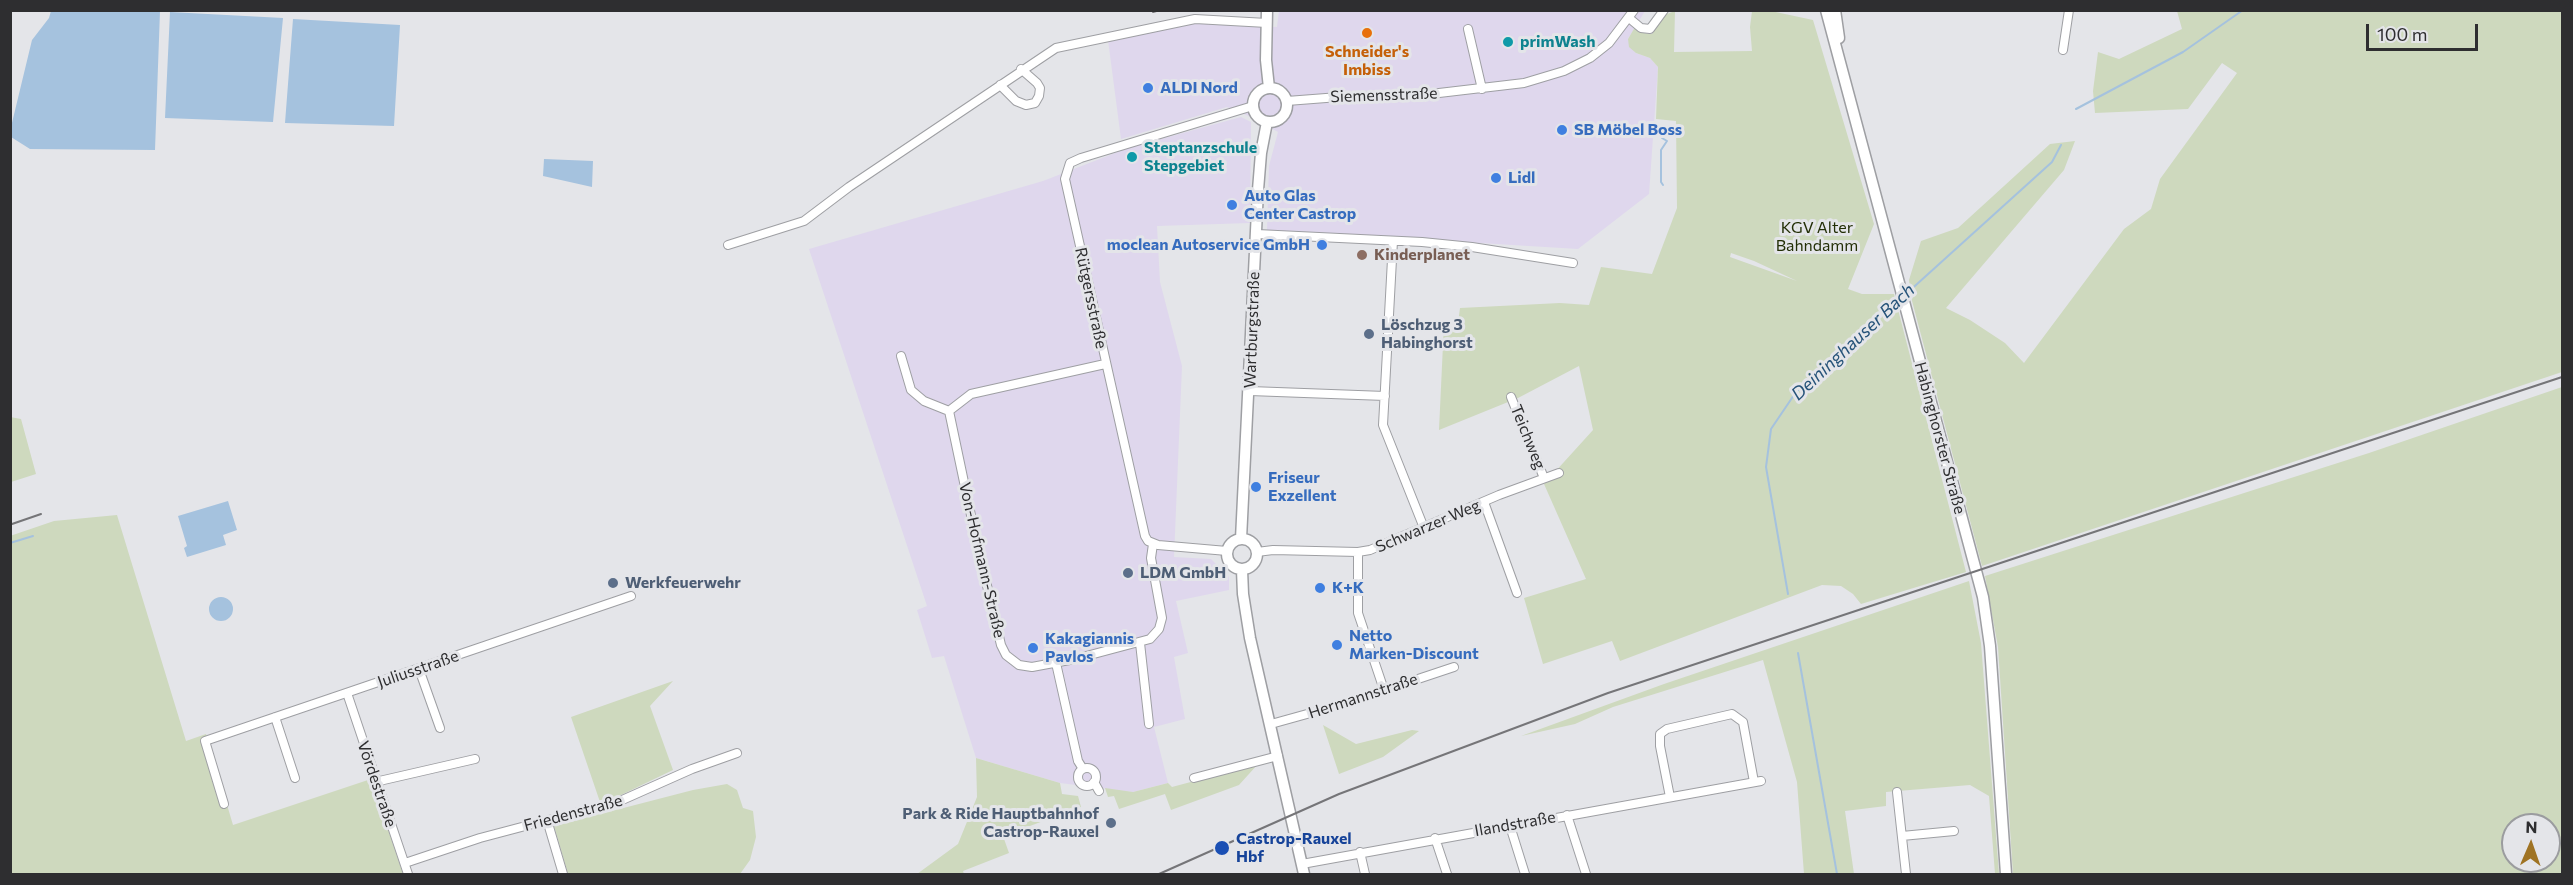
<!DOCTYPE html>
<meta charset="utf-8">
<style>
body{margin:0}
#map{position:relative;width:2573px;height:885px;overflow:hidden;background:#e4e5e9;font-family:Commissioner,sans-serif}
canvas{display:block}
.frame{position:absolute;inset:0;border:12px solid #2e2e30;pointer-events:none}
.north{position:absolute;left:2501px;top:813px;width:60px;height:60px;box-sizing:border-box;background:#e4e5e9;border:2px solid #9b9c9f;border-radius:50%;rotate:2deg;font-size:16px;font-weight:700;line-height:24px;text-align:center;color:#2e2e30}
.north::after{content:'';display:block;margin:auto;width:21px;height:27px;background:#9f7323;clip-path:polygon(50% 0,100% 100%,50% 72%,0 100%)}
.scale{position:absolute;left:2366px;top:24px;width:112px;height:27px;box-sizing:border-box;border:3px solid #2e2e30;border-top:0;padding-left:8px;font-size:18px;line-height:21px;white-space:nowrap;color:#2e2e30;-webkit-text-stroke:4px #e4e5e9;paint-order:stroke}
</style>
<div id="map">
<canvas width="2573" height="885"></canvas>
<div class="frame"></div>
<div class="north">N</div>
<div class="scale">100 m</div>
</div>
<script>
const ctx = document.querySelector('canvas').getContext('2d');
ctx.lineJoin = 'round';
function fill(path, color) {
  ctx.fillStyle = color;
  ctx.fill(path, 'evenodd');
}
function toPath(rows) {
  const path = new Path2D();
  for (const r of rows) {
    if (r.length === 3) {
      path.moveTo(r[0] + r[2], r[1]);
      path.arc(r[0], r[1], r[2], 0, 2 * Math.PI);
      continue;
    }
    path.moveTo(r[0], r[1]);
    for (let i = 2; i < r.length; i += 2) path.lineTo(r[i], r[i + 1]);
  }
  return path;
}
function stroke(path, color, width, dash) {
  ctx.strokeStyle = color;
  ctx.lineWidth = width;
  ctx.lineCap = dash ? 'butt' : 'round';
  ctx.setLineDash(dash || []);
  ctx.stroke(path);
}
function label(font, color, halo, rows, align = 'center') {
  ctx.font = font + ' Commissioner,sans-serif';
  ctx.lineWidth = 6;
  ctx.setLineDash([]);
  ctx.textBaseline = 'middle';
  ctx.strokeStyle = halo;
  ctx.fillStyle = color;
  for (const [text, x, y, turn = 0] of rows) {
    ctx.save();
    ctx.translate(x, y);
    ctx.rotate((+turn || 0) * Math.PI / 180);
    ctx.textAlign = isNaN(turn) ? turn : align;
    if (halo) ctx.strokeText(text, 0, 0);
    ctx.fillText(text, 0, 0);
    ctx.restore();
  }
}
fill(toPath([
 [1279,11,1645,11,1628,39,1636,53,1650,58,1658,67,1649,194,1578,249,1267,230,1269,166,1278,132,1251,117,1227,107,1121,139,1108,40,1192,23,1277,27],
 [1241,117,1251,122,1250,223,1157,226,1160,282,1182,366,1174,557,1211,559,1229,577,1229,590,1176,601,1188,653,1174,657,1185,719,1154,727,1168,783,1133,792,1060,783,976,758,944,656,932,658,917,610,927,606,809,249,1043,181,1128,148]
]), '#dfd7ed');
fill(toPath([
 [1675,11,1674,52,1752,51,1750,27,1752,11,1771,11,1813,20,1874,224,1848,289,1862,294,1894,294,1966,572,1861,604,1853,594,1841,586,1822,585,1620,661,1612,641,1543,664,1524,598,1586,579,1544,484,1593,430,1579,366,1518,398,1439,430,1444,323,1458,323,1460,308,1560,303,1589,305,1601,267,1652,274,1677,208,1676,121,1656,119,1658,67,1650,58,1636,53,1629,47,1628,39,1635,27,1644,33,1652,34,1664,15],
 [1731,253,1754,261,1797,281,1730,257],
 [2177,11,2562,11,2562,372,1982,566,1911,297,1909,280,1921,241,1958,228,2050,144,2075,141,2064,170,1946,308,1970,320,2005,343,2024,363,2124,229,2151,209,2160,179,2237,73,2222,63,2188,109,2095,113,2093,91,2098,52,2119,59,2182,29],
 [2562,387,2562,874,2013,874,1998,647,1985,576,2369,453],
 [2513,825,2549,825,2549,861,2513,861],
 [10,417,21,419,36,474,11,482],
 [117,515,186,741,206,734,233,825,371,779,403,874,11,874,10,536,54,521],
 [1969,581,1981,643,1999,874,1995,874,1989,796,1970,785,1886,792,1886,806,1845,811,1854,874,1804,874,1797,782,1763,660,1613,707,1575,724,1521,736,1664,684],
 [673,681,650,706,673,770,621,795,600,802,571,717],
 [1323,725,1356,744,1412,730,1419,731,1383,757,1339,774],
 [976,758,1060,783,1062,794,1078,796,1081,807,1003,836,1009,853,963,871,964,874,917,874,958,844,977,797],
 [1258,764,1239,785,1171,810,1165,794,1119,809,1114,796,1108,797,1105,788,1133,792,1168,783,1172,787],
 [727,784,737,790,743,808,753,811,756,837,750,860,740,874,568,874,554,826,693,790]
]), '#ced9be');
fill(toPath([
 [51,11,160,11,155,150,30,149,11,137,11,127,32,40,49,18],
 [170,12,283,18,273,122,165,118],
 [293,19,400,25,394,126,285,123],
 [544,159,593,161,592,187,543,176],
 [228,501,237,530,223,535,226,545,187,557,184,548,187,546,178,516],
 [221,609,12]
]), '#a5c2de');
stroke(toPath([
 [2076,109,2183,52,2243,10],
 [1662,138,1667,141,1661,150,1661,182,1663,185],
 [1906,294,2052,162,2061,145],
 [10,543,33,536],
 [1788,594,1766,467,1771,429,1796,392,1899,300],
 [1798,653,1837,874]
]), '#a5c2de', 2);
const minor = toPath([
 [1629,18,1641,28,1650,29,1664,10],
 [1468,29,1482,89],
 [2063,50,2069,10],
 [1000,85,1016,101,1026,105,1035,103,1039,96,1040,88,1037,83,1021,69],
 [1287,101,1339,97,1422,95,1524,83,1564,71,1590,58,1609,43,1634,10],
 [1257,234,1422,242,1472,247,1573,263],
 [1393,241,1383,425,1424,528],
 [728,245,804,221,849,187,1056,48,1195,19,1267,23],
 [901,356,911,390,924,401,949,411],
 [1105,364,971,394,949,411,976,539,1001,645,1006,655,1019,665,1032,667,1075,659,1150,639,1159,629,1162,618,1151,558,1153,544],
 [1250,391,1385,396],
 [1511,397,1544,478],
 [1484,502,1517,593],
 [1227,551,1158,545,1148,541,1145,536,1065,179,1070,163,1081,158,1253,106],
 [1257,552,1273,550,1358,552,1370,550,1499,495,1559,473],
 [1358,552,1358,613,1384,690],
 [1140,643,1149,724],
 [1056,663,1078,761,1083,769],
 [419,669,440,728],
 [347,693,408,874],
 [275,717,295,778],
 [1271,724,1343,704,1454,667],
 [1087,777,9],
 [1194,778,1278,756],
 [375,782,475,759],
 [1094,782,1099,791],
 [1897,792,1906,874],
 [1670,797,1660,746,1660,734,1667,729,1732,714,1743,722,1754,782],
 [224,804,205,741,631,596],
 [1567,815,1586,874],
 [547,820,563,874],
 [1510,826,1525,874],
 [1902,836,1954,831],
 [1435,838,1447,874],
 [1360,852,1365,874],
 [405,863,480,838,620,801,692,769,737,753],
 [1302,864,1761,781]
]);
const major = toPath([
 [1267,10,1266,60,1269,88],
 [1826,10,1983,597,1990,646,2006,874],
 [1835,10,1839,38],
 [1270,105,17],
 [1242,554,15],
 [1241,539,1258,190,1261,153,1267,122],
 [1242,570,1243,594,1250,638,1304,874]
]);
stroke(minor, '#9e9fa3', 10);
stroke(major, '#9e9fa3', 13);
stroke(minor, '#fff', 8);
stroke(major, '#fff', 10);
stroke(toPath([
 [1153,12,1160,10],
 [12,524,41,514],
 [1159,874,1339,794,1608,693,2562,377]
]), '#757578', 2);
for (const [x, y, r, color] of [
 [1367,33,6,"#e8710a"],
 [1508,42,6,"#0f9aa8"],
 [1148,88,6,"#3f7fe0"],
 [1562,130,6,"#3f7fe0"],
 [1132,157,6,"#0f9aa8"],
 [1496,178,6,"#3f7fe0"],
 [1232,205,6,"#3f7fe0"],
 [1322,245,6,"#3f7fe0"],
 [1362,255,6,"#8d6e63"],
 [1369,334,6,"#5c6f8a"],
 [1256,487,6,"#3f7fe0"],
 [1128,573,6,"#5c6f8a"],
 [613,583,6,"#5c6f8a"],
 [1320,588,6,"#3f7fe0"],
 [1337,645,6,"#3f7fe0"],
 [1033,648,6,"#3f7fe0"],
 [1111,823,6,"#5c6f8a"],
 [1222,848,8,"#1a4fb4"]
]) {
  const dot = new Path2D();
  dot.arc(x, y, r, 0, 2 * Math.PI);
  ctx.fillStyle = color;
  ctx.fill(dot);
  stroke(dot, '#e4e5e9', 2);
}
label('bold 16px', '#0d838f', '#e4e5e9', [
 ["primWash",1520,42],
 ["Steptanzschule",1144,148],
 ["Stepgebiet",1144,166]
], 'left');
label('bold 16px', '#c56008', '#e4e5e9', [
 ["Schneider's",1367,52],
 ["Imbiss",1367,70]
]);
label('bold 16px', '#366cbe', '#e4e5e9', [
 ["ALDI Nord",1160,88],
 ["SB Möbel Boss",1574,130],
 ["Lidl",1508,178],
 ["Auto Glas",1244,196],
 ["Center Castrop",1244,214],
 ["moclean Autoservice GmbH",1310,245,"right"],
 ["Friseur",1268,478],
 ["Exzellent",1268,496],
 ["K+K",1332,588],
 ["Netto",1349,636],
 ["Marken-Discount",1349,654],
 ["Kakagiannis",1045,639],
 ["Pavlos",1045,657]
], 'left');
label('16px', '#2e2e30', '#e4e5e9', [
 ["Siemensstraße",1384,95,-2],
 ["Rütgersstraße",1091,298,78],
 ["Wartburgstraße",1252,330,-88],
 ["Teichweg",1528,437,68],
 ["Habinghorster Straße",1940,438,75],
 ["Schwarzer Weg",1428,526,-23],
 ["Von-Hofmann-Straße",982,560,77],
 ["Juliusstraße",418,669,-19],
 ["Hermannstraße",1363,696,-18],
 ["Vördestraße",377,784,71],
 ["Friedenstraße",573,813,-15],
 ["Ilandstraße",1515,824,-10]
]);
label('16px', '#232f06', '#e4e5e9', [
 ["KGV Alter",1817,228],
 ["Bahndamm",1817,246]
]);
label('bold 16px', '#785e54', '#e4e5e9', [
 ["Kinderplanet",1374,255]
], 'left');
label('bold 16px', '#4e5e75', '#e4e5e9', [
 ["Löschzug 3",1381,325],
 ["Habinghorst",1381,343],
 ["LDM GmbH",1140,573],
 ["Werkfeuerwehr",625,583],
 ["Park & Ride Hauptbahnhof",1099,814,"right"],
 ["Castrop-Rauxel",1099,832,"right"]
], 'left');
label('bold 16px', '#164399', '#e4e5e9', [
 ["Castrop-Rauxel",1236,839],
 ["Hbf",1236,857]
], 'left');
label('italic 18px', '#265379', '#e4e5e9', [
 ["Deininghauser Bach",1853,342,-43]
]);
</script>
